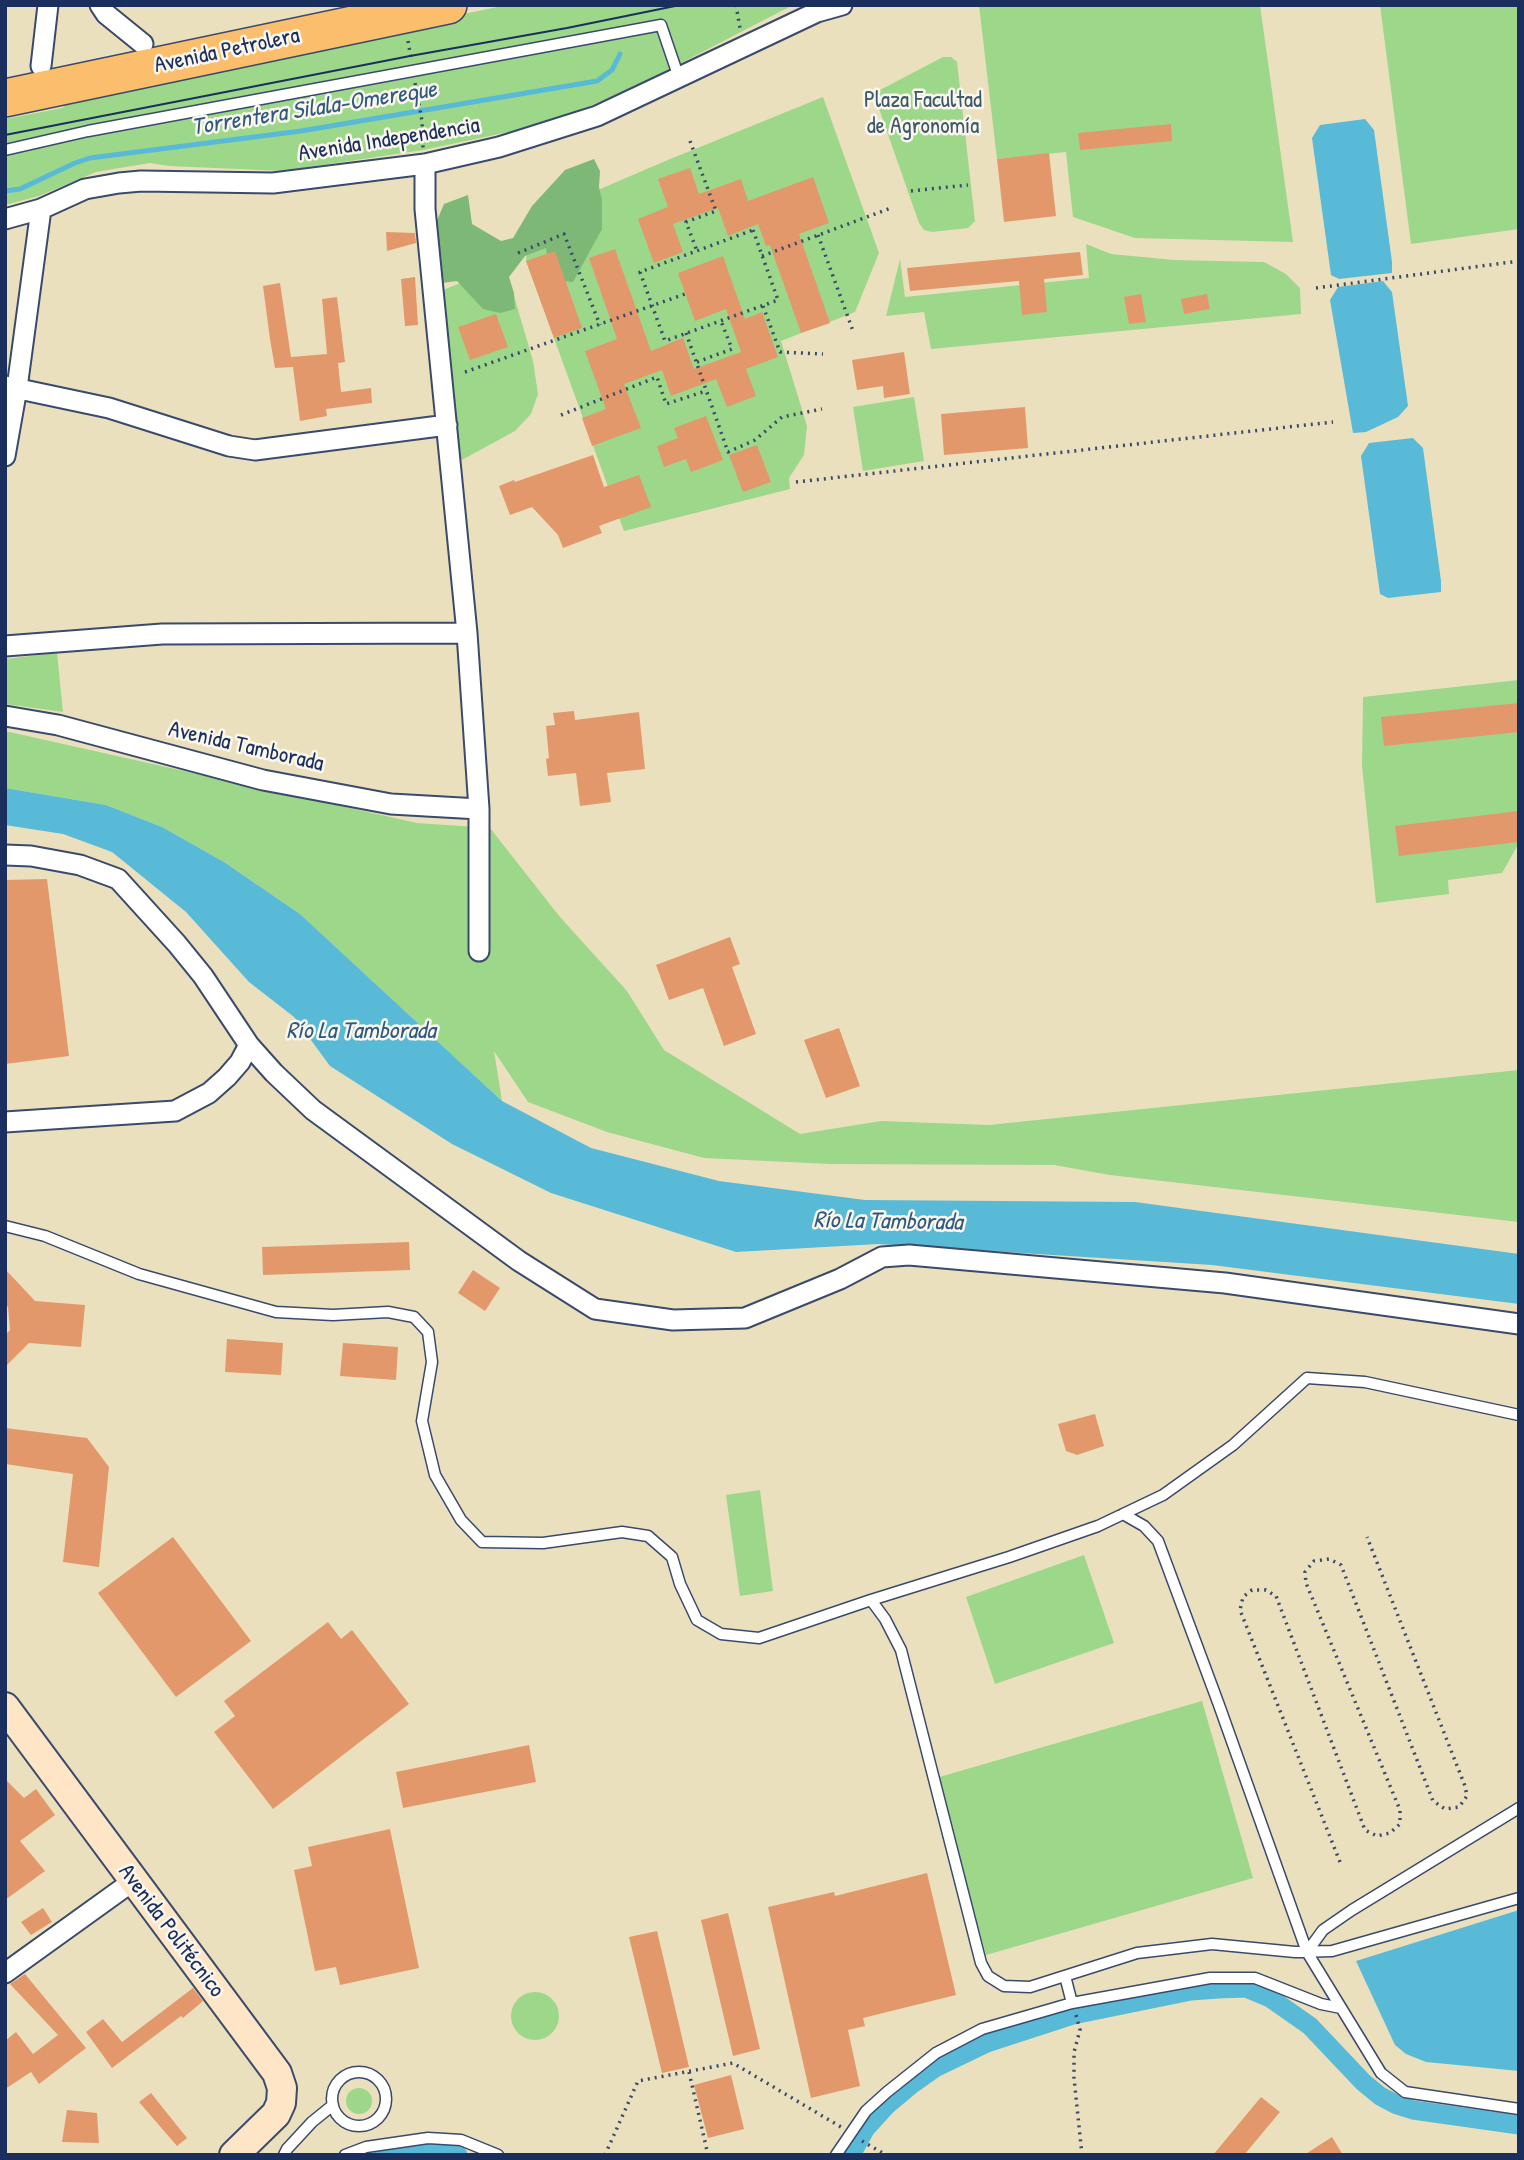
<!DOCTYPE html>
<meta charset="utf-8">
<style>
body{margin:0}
#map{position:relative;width:1524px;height:2160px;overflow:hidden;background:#ebe0bd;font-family:"Patrick Hand",sans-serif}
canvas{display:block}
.frame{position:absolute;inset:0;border:7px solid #1b2f5e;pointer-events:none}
</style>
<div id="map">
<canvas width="1524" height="2160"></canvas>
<div class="frame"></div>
</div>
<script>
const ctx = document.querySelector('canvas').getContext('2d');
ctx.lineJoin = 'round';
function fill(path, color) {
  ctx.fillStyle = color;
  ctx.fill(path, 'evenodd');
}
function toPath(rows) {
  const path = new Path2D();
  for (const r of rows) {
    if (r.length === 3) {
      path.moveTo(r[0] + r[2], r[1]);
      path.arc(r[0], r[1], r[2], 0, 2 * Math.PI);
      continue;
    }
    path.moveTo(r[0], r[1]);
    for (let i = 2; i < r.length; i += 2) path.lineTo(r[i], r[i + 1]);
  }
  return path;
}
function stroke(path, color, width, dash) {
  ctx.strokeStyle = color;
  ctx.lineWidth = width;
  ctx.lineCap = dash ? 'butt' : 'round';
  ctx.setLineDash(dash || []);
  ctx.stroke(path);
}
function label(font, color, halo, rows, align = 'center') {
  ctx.font = font + ' "Patrick Hand",sans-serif';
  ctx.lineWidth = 5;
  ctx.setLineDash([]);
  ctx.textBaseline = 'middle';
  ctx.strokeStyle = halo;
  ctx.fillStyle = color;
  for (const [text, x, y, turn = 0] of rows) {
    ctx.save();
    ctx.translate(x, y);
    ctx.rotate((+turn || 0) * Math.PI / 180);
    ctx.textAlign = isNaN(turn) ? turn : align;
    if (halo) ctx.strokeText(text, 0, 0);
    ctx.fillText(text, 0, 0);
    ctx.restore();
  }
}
fill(toPath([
 [507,5,793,5,629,90,542,125,423,150,283,171,169,166,150,163,96,172,39,196,5,205,5,119,62,108,78,94],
 [979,5,1260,5,1293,242,1135,238,1073,217,1066,152,997,159],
 [1380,5,1519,5,1519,229,1411,244],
 [943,57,951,57,957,62,975,221,968,228,932,232,924,230,919,223,877,103,876,95,880,90],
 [823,97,879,253,855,312,781,341,807,426,804,455,789,478,790,489,624,531,526,261,527,241,570,202,663,162],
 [1086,244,1111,254,1174,260,1264,262,1286,274,1300,288,1301,314,931,349,924,312,886,316,900,259,905,297,1089,278],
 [505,265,533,361,538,394,531,414,515,431,458,462,443,290],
 [914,397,924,461,863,471,853,407],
 [57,653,63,712,5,704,5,659],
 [1519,680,1519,843,1502,873,1448,880,1449,894,1376,903,1362,766,1363,697],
 [5,731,417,823,490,828,560,917,627,991,664,1050,800,1134,881,1121,989,1125,1519,1070,1519,1222,1110,1175,1054,1165,830,1164,704,1158,607,1132,528,1102,494,1051,502,1101,300,914,224,862,162,827,106,805,5,788],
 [760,1490,773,1591,740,1596,726,1495],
 [1084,1555,1114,1643,995,1684,966,1597],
 [1202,1701,1253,1878,986,1955,936,1778],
 [535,2016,24],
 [359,2101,13]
]), '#9dd78a');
fill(toPath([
 [594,159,600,171,599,187,602,200,602,229,573,282,555,280,549,267,546,248,525,256,509,277,514,293,515,309,500,313,483,309,457,281,427,285,422,256,444,204,468,195,472,224,501,241,513,238,532,206,565,170]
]), '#7eb876');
fill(toPath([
 [1365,119,1374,130,1392,262,1392,273,1339,279,1331,275,1312,138,1320,125],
 [1383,281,1392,292,1408,406,1398,417,1366,432,1353,433,1330,300,1338,287],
 [1413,438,1423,448,1441,581,1441,592,1388,598,1380,594,1361,456,1369,443],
 [5,788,106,805,162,827,224,862,300,914,502,1101,591,1148,719,1181,865,1200,1135,1202,1519,1254,1519,1304,1212,1265,878,1244,736,1252,551,1193,452,1144,330,1066,294,1017,249,982,186,912,112,852,63,834,5,825],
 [1519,1910,1519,2071,1426,2062,1406,2054,1395,2045,1356,1961]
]), '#59bad7');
stroke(toPath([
 [5,191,20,189,75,163,90,158,301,131,597,81,612,70,620,54]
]), '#59bad7', 5);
stroke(toPath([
 [383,2155,400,2151,432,2150,458,2155],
 [851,2155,866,2128,886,2106,911,2085,935,2068,987,2043,1073,2015,1191,1991,1218,1989,1246,1988,1270,1998,1310,2026,1363,2082,1380,2096,1397,2105,1413,2110,1519,2125]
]), '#59bad7', 19);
fill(toPath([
 [1171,124,1172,141,1080,150,1078,133],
 [1049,153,1056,216,1004,222,997,159],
 [690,168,699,194,741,179,748,201,813,177,829,223,799,234,830,323,801,333,770,245,766,246,758,224,728,236,718,208,673,224,683,252,654,263,638,219,668,207,658,179],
 [386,232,415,233,416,243,387,251],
 [615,249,651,351,683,338,694,369,741,352,726,309,695,321,678,273,723,256,745,319,762,312,778,357,746,369,756,396,727,407,716,379,671,396,662,370,624,384,641,428,592,446,582,418,606,409,585,351,617,339,589,258],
 [555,251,582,328,554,338,526,261],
 [1080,252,1083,275,1044,279,1047,312,1022,315,1019,281,910,291,907,268],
 [415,277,418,325,405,326,401,279],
 [280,283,292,364,291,357,327,354,322,299,337,297,345,362,338,363,341,392,371,388,372,403,326,409,327,416,300,421,293,367,275,368,270,339,263,286],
 [1141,294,1146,322,1129,324,1124,297],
 [1207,294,1210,309,1184,314,1181,299],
 [496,314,508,347,470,360,458,327],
 [904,352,910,394,884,398,883,386,857,390,852,360],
 [1025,407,1028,448,944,455,941,414],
 [706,416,723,460,691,472,686,459,664,467,657,446,678,438,674,428],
 [757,445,771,482,743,492,729,455],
 [593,455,604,487,639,475,651,507,599,526,602,533,563,548,558,535,532,507,510,515,499,486,514,480,515,482],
 [1519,703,1519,732,1384,746,1381,717],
 [574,711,575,720,639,712,645,769,607,773,611,802,580,806,576,773,548,776,546,759,549,758,546,726,555,725,553,713],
 [1519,811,1519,842,1399,856,1395,826],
 [47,879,69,1056,5,1064,5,880],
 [730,937,740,964,732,967,756,1034,724,1046,703,988,669,1000,656,965],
 [839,1028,860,1086,826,1098,804,1040],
 [409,1242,410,1270,263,1275,262,1247],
 [5,1269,35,1301,85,1305,81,1347,29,1343,5,1367,5,1335,10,1330,8,1307,5,1303],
 [473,1270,500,1288,485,1311,458,1293],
 [227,1339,283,1343,281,1375,225,1372],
 [343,1343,398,1347,396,1380,340,1376],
 [1095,1414,1104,1446,1077,1455,1066,1451,1058,1424],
 [5,1428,87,1438,109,1467,99,1567,63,1562,73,1474,5,1464],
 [173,1537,251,1641,176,1697,98,1593],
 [328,1622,341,1639,352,1630,409,1704,273,1809,214,1732,235,1716,224,1701],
 [529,1745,536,1782,403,1808,396,1772],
 [5,1779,24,1798,36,1789,55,1815,20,1841,45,1871,5,1900],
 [390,1829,419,1968,340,1985,336,1967,315,1971,294,1870,312,1866,308,1847],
 [927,1873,956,1995,863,2018,865,2026,848,2030,860,2086,811,2098,768,1907,834,1892,835,1896],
 [43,1908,52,1922,31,1935,21,1922],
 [728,1913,760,2049,733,2056,701,1920],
 [657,1931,689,2067,662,2073,629,1937],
 [25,1974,86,2048,39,2084,31,2072,5,2089,5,2041,16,2032,33,2054,58,2035,10,1984],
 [193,1988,203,2001,183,2018,181,2016,112,2068,86,2032,103,2019,122,2042],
 [731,2075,744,2129,708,2138,694,2085],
 [151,2093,187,2138,177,2146,139,2102],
 [1261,2097,1280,2112,1244,2155,1213,2155],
 [67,2110,97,2113,99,2143,62,2142],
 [1332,2137,1343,2155,1304,2155]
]), '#e3986c');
const lane = toPath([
 [5,150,88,131,661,25,679,78],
 [5,1226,45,1236,139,1274,276,1312,333,1315,388,1312,414,1317,428,1332,432,1362,422,1421,435,1475,461,1520,482,1542,543,1543,622,1532,648,1536,672,1557,680,1584,697,1620,721,1634,759,1638,871,1600,1009,1557,1098,1526,1163,1495,1233,1445,1307,1378,1365,1382,1519,1415],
 [1123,1514,1144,1526,1158,1541,1219,1705,1307,1952,1381,2073,1405,2092,1519,2109],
 [871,1600,885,1619,901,1650,981,1963,988,1976,1004,1986,1030,1987,1137,1953,1212,1944,1295,1952,1332,1951,1519,1898],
 [1307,1952,1323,1930,1352,1910,1519,1808],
 [1065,1976,1072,2003],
 [359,2099,27],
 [284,2155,287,2149,312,2122,333,2105],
 [345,2155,366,2147,428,2138,461,2140,498,2155],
 [836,2155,866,2111,887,2092,936,2053,982,2029,1072,2003,1210,1978,1255,1978,1321,2004,1341,2008]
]);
const street = toPath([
 [100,5,106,14,143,44],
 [41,66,48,5],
 [425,164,425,209,467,633,479,809,479,951],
 [5,219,41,209,85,189,119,183,141,181,273,183,425,164,499,147,597,116,817,12,842,5],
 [5,386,109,408,229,446,255,450,447,425],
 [5,456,17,388,41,209],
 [5,646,162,634,467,633],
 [5,716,58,725,263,780,391,804,479,809],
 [5,855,31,856,80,865,118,879,177,944,203,976,249,1045,274,1073,313,1110,519,1261,595,1309,673,1320,745,1318,840,1279,882,1257,909,1255,1225,1283,1519,1324],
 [5,1122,175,1111,209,1093,227,1077,240,1062,249,1045],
 [5,1973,133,1881]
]);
const secondary = toPath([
 [5,1707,277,2073,282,2088,281,2103,276,2114,234,2155]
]);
const highway = toPath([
 [5,98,448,5]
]);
stroke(lane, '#3a4a6c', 13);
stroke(street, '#3a4a6c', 23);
stroke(secondary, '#3a4a6c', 32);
stroke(highway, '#3a4a6c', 40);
stroke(toPath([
 [736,5,740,28],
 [408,41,411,58],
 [415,83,422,121,423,148],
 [690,141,716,211,686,222,697,251],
 [911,191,968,185],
 [753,230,778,300,665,341,640,272,753,230],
 [818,235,853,331],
 [518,253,564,234,600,325],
 [762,256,891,208],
 [1316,288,1519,261],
 [763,306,780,352,823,354],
 [686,333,728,452,755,440,782,417,822,409],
 [697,362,732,349,721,321],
 [465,372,685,294],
 [561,415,657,377,666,404,706,391],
 [796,482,1333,422],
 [1340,1862,1240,1610,1243,1597,1252,1590,1266,1590,1276,1596,1365,1830,1377,1836,1390,1833,1400,1824,1400,1810,1306,1583,1305,1572,1314,1561,1329,1559,1341,1565,1433,1801,1445,1809,1459,1807,1467,1796,1465,1786,1367,1537],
 [1076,2015,1080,2030,1074,2052,1074,2078,1082,2155],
 [689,2072,708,2155],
 [862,2141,886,2155],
 [605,2155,638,2081,733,2063,841,2127]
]), '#3a4a6c', 3.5, [2, 5]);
stroke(lane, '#fff', 10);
stroke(street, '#fff', 19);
stroke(secondary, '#fde5c5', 28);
stroke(highway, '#fabe6d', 37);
stroke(toPath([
 [5,135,410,56,567,28,680,5]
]), '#1b2f5e', 2);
label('23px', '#1b2f5e', '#fbf7ec', [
 ["Avenida Petrolera",227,51,-12],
 ["Avenida Independencia",389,140,-9],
 ["Avenida Tamborada",246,747,13],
 ["Avenida Politécnico",171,1931,53]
]);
label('23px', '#3c5969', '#fbf7ec', [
 ["Plaza Facultad",923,101],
 ["de Agronomía",923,127]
]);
label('italic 24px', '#2e5982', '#fbf7ec', [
 ["Torrentera Silala-Omereque",314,109,-9],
 ["Río La Tamborada",361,1032],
 ["Río La Tamborada",888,1222,1]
]);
</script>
